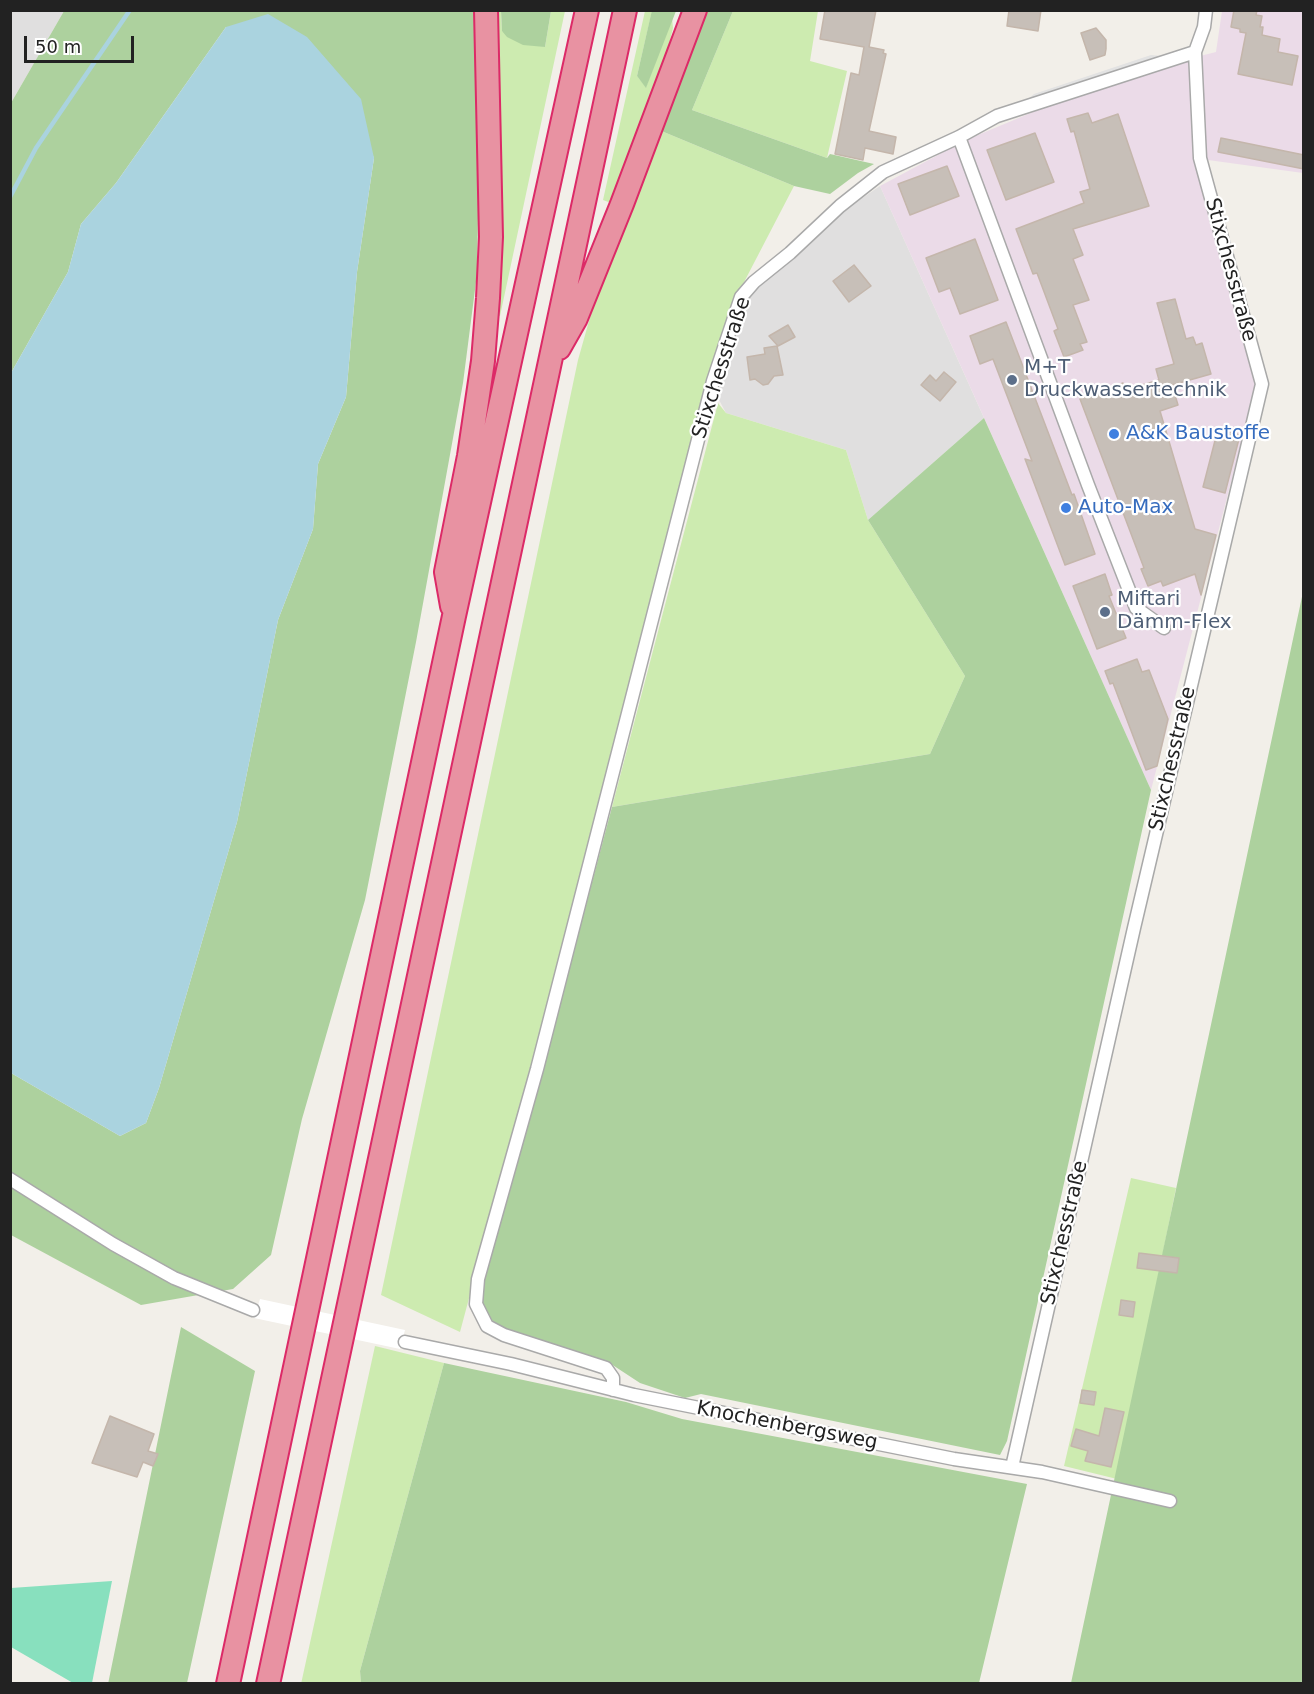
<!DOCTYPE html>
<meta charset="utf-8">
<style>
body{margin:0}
#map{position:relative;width:1314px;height:1694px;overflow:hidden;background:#f2efe9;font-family:"DejaVu Sans",sans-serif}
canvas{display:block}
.frame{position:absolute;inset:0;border:12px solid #222;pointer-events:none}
.scale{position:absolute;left:24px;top:36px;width:110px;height:27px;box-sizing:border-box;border:3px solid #222;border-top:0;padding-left:8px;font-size:18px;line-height:21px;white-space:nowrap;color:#222;-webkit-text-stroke:4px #fff;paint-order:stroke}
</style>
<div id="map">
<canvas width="1314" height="1694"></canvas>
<div class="frame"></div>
<div class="scale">50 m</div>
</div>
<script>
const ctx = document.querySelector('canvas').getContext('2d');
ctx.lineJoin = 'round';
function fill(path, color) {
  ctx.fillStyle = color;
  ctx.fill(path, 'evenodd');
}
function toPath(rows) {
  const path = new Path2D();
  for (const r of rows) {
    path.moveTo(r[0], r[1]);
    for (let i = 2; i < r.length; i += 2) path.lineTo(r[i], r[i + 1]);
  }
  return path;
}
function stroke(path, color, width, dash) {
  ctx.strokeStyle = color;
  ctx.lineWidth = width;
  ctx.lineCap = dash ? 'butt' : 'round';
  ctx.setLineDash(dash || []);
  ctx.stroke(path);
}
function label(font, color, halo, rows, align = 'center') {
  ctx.font = font + ' "DejaVu Sans",sans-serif';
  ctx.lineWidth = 4.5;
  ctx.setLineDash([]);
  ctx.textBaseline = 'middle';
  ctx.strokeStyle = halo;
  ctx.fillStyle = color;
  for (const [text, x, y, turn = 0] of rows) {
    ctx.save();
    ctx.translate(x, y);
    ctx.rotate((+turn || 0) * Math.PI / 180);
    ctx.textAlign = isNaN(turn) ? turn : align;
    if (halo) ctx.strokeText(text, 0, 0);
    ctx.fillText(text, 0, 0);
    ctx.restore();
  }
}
fill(toPath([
 [11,11,64,11,11,103],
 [880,186,984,418,868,520,846,450,726,413,709,381,742,286,837,215]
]), '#e0dfdf');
fill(toPath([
 [1222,11,1303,11,1303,173,1208,160,1256,386,1151,790,880,186,966,140,1117,77,1216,52]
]), '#ebdbe8');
fill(toPath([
 [495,11,501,11,502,31,545,47,551,11,565,11,500,316,497,315],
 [645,11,652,11,637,76,646,87,672,18,673,28,666,56,611,203,603,200],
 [733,11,818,11,810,61,847,71,827,158,692,110],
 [659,130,794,186,742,286,709,381,601,804,460,1332,381,1295,578,360,598,289],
 [718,403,726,413,846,450,868,520,965,676,930,754,612,807],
 [1131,1178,1176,1188,1117,1479,1064,1466],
 [375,1346,444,1363,360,1671,361,1683,301,1684]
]), '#cdebb0');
fill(toPath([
 [652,10,676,11,646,88,637,76],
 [64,11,476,11,479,161,477,274,463,383,416,642,365,900,302,1119,271,1255,233,1289,141,1305,11,1235,11,1073,120,1136,146,1123,159,1088,237,822,278,620,313,529,318,464,346,397,357,272,374,158,331,66,307,38,226,27,116,183,81,224,68,272,11,373,11,103],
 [501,11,551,11,545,47,523,45,507,37,502,31],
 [707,11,733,11,692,110,827,158,830,154,874,164,858,173,830,194,794,186,659,130],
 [984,418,1151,790,1007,1441,1000,1455,701,1394,685,1398,640,1383,608,1362,506,1329,488,1318,482,1304,483,1279,542,1071,612,807,930,754,965,676,868,520],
 [1303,592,1303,1683,1071,1683],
 [181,1327,255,1371,187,1683,108,1684],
 [444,1363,626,1402,682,1419,1027,1484,979,1683,361,1683,360,1671]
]), '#add19e');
fill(toPath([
 [112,1581,92,1683,73,1683,11,1647,11,1588]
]), '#88e0be');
fill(toPath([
 [1151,55,1162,56,1027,100,1034,94]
]), '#e2e2e2');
fill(toPath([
 [268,14,307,37,361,99,374,158,357,272,346,397,318,464,313,529,278,620,237,822,159,1088,146,1123,120,1136,11,1073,11,373,68,272,81,224,116,183,226,27]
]), '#aad3df');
fill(toPath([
 [260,1299,405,1330,400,1349,254,1318]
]), '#fff');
stroke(toPath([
 [10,197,36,148,130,10]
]), '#aad3df', 4.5);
const building = toPath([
 [825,10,876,10,869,47,884,50,883,53,886,54,869,131,896,137,893,154,865,148,863,160,835,154,851,73,859,75,864,47,820,39,825,10],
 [1009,10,1041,10,1038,31,1007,26,1009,10],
 [1234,10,1257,10,1256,15,1262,16,1260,27,1263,27,1262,35,1280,39,1278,52,1298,56,1292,85,1238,74,1246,33,1240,32,1240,29,1231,27,1234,10],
 [1096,28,1106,40,1106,49,1105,55,1090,60,1081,33,1096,28],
 [1088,113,1092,123,1118,114,1149,206,1073,229,1083,255,1073,259,1089,300,1073,305,1087,342,1080,344,1083,350,1064,357,1054,331,1058,329,1037,273,1033,274,1016,229,1084,203,1080,192,1090,189,1074,131,1071,132,1067,119,1088,113],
 [1035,133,1054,182,1006,200,987,150,1035,133],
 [1221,138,1304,155,1304,169,1218,152,1221,138],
 [947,166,959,196,910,215,898,184,947,166],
 [975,239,998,300,960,314,950,288,939,292,926,258,975,239],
 [854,265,871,286,849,302,833,281,854,265],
 [1175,299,1186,339,1193,337,1196,345,1202,343,1211,374,1172,385,1178,405,1160,411,1195,529,1216,535,1201,595,1195,574,1163,586,1161,581,1148,586,1141,569,1144,568,1080,399,1123,383,1125,390,1159,380,1156,369,1174,364,1157,303,1175,299],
 [1006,322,1072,495,1074,494,1095,554,1065,565,1025,459,1032,461,993,359,980,364,970,336,1006,322],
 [788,325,795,337,778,346,769,336,788,325],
 [777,346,783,375,774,376,768,384,763,385,755,379,750,380,747,357,765,354,764,348,777,346],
 [944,372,956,382,940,401,921,385,930,375,936,381,944,372],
 [1218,429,1240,435,1225,493,1203,487,1218,429],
 [1105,574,1112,595,1109,596,1126,638,1097,649,1073,586,1105,574],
 [1137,659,1142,672,1149,670,1168,719,1157,766,1146,770,1113,683,1110,684,1105,671,1137,659],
 [1139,1253,1179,1258,1177,1273,1137,1268,1139,1253],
 [1121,1300,1135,1302,1133,1317,1119,1315,1121,1300],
 [1082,1390,1096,1392,1094,1405,1080,1403,1082,1390],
 [1105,1408,1124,1412,1111,1467,1085,1461,1088,1451,1071,1446,1076,1429,1099,1436,1105,1408],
 [110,1416,154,1434,148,1451,158,1454,153,1466,143,1462,137,1477,92,1463,110,1416]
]);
fill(building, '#c7bfb8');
stroke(building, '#c4b6ab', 1.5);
const minor = toPath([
 [959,137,1088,485,1136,608,1164,628],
 [10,1179,113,1244,174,1278,253,1310],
 [405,1342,511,1364,634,1395,954,1459,1042,1472,1170,1501],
 [613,1390,613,1378,606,1368,504,1335,487,1326,476,1304,478,1279,537,1069,713,381,741,297,754,282,790,253,840,206,883,172,959,137,997,116,1195,52],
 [1012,1467,1134,928,1262,384,1200,158,1195,52,1204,27,1206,10]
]);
const motorway = toPath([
 [559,348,576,318,622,204,695,10],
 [452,606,446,572,469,456,483,361,488,298,491,237,486,10],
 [228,1684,454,616,587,10],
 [268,1684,625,10]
]);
stroke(minor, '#a9a9a9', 15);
stroke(motorway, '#dc2a67', 26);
stroke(minor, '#fff', 12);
stroke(motorway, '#e892a2', 22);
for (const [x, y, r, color] of [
 [1012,380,6,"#5c6f8a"],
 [1114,434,6,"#3f7fe0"],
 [1066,508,6,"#3f7fe0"],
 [1105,612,6,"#5c6f8a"]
]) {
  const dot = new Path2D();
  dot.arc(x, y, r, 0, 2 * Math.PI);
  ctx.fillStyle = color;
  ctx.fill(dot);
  stroke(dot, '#fff', 2);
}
label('20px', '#222', '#fff', [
 ["Stixchesstraße",1230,270,75],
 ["Stixchesstraße",722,368,-72],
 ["Stixchesstraße",1173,759,-77],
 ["Stixchesstraße",1065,1233,-77],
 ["Knochenbergsweg",787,1426,11]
]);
label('20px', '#4e5e75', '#fff', [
 ["M+T",1024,368],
 ["Druckwassertechnik",1024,391],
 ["Miftari",1117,600],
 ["Dämm-Flex",1117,623]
], 'left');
label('20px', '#366cbe', '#fff', [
 ["A&K Baustoffe",1126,434],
 ["Auto-Max",1078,508]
], 'left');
</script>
